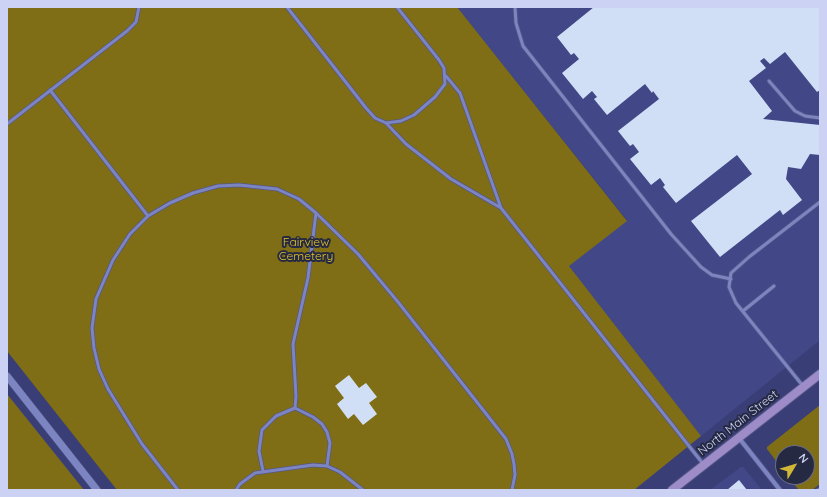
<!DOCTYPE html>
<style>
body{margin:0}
#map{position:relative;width:827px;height:497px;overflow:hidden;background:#393f76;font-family:Quicksand,sans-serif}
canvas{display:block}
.frame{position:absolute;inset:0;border:8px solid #cbd2f3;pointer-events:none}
.north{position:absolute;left:775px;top:445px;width:40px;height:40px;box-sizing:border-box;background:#262942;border:1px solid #686d89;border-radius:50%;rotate:52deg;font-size:11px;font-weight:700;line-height:16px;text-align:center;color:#cbd2f3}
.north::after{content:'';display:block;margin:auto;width:14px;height:18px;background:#d1b736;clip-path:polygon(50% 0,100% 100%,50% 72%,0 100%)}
</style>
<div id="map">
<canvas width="827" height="497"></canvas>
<div class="frame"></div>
<div class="north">N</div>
</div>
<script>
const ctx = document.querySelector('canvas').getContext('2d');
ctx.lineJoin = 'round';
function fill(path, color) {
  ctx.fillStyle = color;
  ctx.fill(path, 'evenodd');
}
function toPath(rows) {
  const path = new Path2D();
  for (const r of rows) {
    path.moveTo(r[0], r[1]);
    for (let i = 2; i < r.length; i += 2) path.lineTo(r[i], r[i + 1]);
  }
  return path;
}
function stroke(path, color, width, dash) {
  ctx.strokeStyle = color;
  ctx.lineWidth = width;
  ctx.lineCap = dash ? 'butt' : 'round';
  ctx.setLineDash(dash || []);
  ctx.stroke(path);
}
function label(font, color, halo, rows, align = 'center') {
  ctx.font = font + ' Quicksand,sans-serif';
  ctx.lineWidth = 4;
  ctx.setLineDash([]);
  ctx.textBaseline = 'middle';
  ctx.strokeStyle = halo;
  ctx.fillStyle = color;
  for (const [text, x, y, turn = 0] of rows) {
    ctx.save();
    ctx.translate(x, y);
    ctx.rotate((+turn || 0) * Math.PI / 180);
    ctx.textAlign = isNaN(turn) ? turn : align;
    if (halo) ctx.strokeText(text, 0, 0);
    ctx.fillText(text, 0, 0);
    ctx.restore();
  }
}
fill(toPath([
 [457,7,820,7,820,340,701,436,569,266,627,220],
 [741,467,743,467,762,490,710,490]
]), '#424887');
fill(toPath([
 [7,7,457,7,627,221,569,266,701,436,634,490,117,490,7,351],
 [7,394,84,490,7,490],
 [820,405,820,484,812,490,799,490,788,477,807,477,807,453,783,453,783,470,767,449,767,447]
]), '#806e16');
fill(toPath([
 [594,7,820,7,820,90,817,92,785,52,770,64,764,58,760,61,766,68,749,81,772,111,763,119,820,125,820,155,810,154,801,169,788,167,786,179,802,200,783,215,780,210,720,257,691,221,752,174,737,155,676,203,663,187,665,185,660,178,651,185,630,159,639,152,633,144,630,146,618,131,659,99,653,91,652,93,645,84,607,115,594,99,597,97,592,91,583,99,562,73,579,59,574,53,571,55,557,37],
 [349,375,359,388,366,383,377,397,369,403,377,414,363,425,354,414,348,419,337,404,344,398,335,386],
 [739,480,747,490,727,490]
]), '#d0dff5');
const service = toPath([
 [287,7,366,108,375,118,386,123,401,121,414,115,435,97,445,84,444,68,439,60,397,7],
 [515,7,516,23,523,46,671,234,701,267,712,275,731,279],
 [446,76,460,93,501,208,704,465],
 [769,81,795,111,805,116,820,118],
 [50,90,148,216],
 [386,123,406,144,451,179,501,208],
 [7,124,127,31,136,22,139,7],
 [743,311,774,286],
 [803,386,736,303,729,287,731,273,749,257,820,202],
 [295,408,296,396,293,344,308,278,316,213],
 [263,471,259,451,262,430,276,416,295,408,313,417,322,424,327,432,330,443,327,466],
 [178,490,142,444,108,389,99,369,94,348,92,328,96,299,113,260,130,234,148,216,170,203,193,193,218,186,239,185,277,189,299,199,316,213,358,254,398,302,506,439,512,454,514,464,515,475,512,490],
 [236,490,240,484,255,473,313,465,327,466,340,472,363,490],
 [818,490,820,489]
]);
const minor = toPath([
 [739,438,780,490]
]);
const tertiary = toPath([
 [7,376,97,490]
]);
const secondary = toPath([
 [672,490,820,374]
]);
stroke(service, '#555886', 4.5);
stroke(minor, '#555886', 5.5);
stroke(tertiary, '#555886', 8);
stroke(secondary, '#555886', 10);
stroke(service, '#7c85c2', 3);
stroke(minor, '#7c85c2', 4);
stroke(tertiary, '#7c85c2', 7);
stroke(secondary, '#9e8cc9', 8);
label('12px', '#e3c52b', '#262942', [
 ["Fairview",306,242],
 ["Cemetery",306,256]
]);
label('12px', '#cbd2f3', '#262942', [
 ["North Main Street",738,423,-38]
]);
</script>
